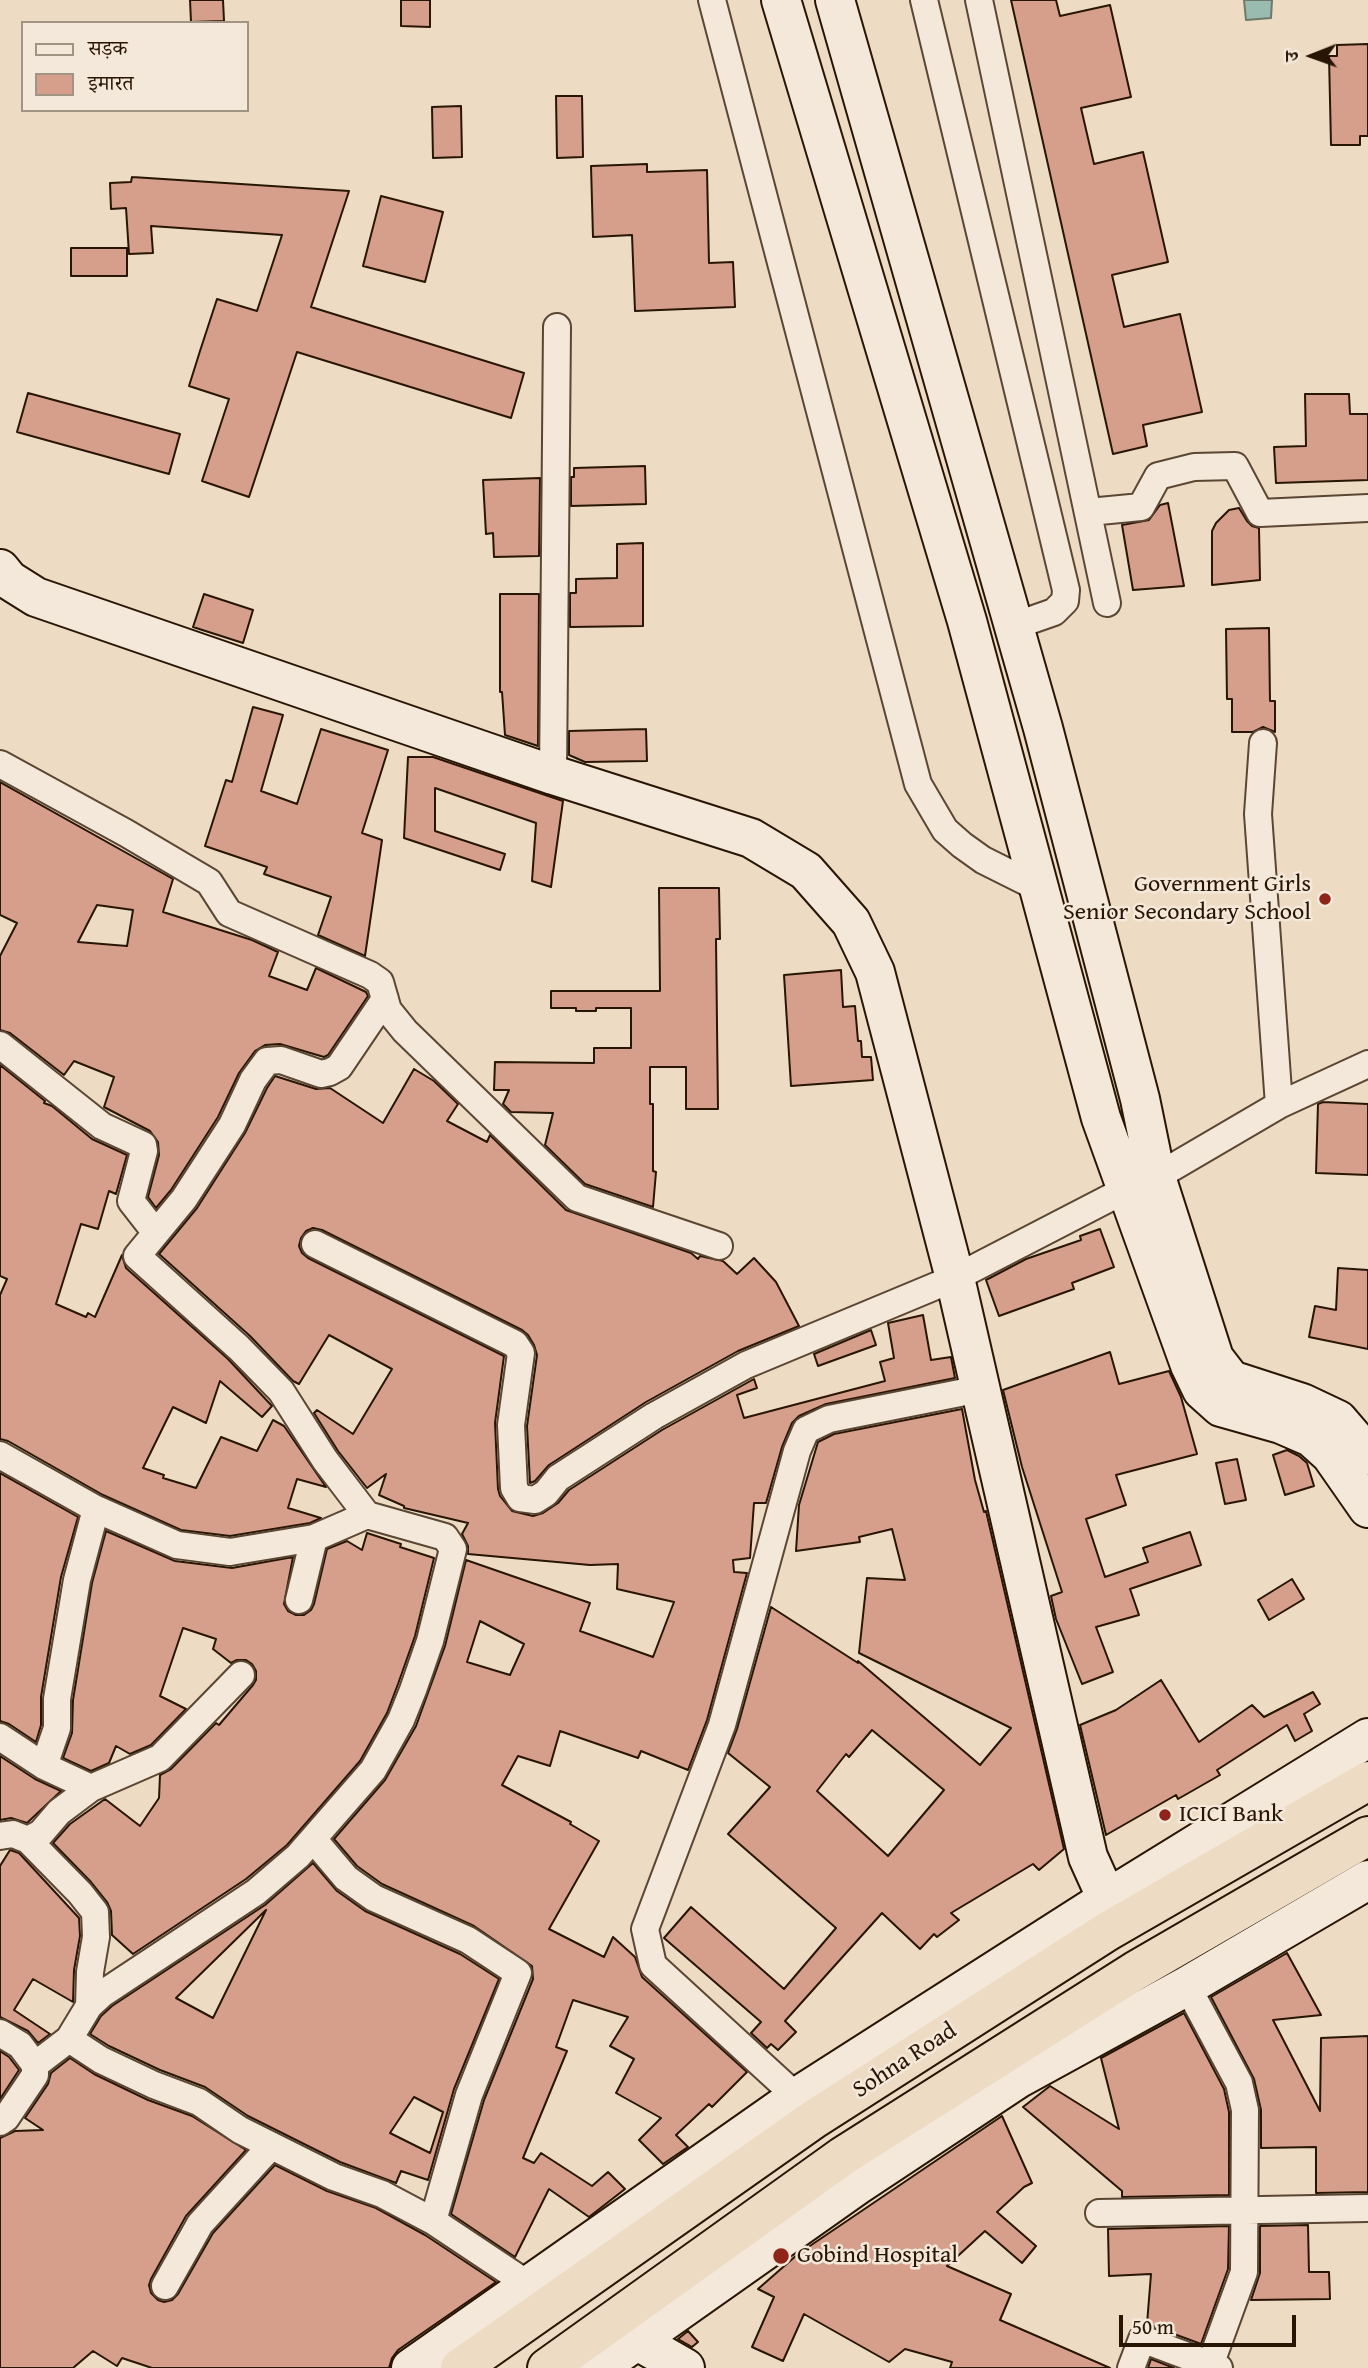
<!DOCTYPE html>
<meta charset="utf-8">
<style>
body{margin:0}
#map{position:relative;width:1368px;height:2368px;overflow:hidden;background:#eddbc4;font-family:"Gentium Book Plus","Noto Serif Devanagari",serif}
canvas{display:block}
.legend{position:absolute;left:21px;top:21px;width:228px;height:91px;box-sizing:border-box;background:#f3e8d9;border:2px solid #a29483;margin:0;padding:9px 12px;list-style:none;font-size:21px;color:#291503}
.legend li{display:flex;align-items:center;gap:14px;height:35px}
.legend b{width:35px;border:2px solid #a29483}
.north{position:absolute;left:1277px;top:21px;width:70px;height:70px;-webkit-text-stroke:5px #f3e8d9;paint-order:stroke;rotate:269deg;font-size:19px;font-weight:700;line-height:28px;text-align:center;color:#291503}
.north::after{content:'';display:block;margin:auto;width:24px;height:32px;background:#291503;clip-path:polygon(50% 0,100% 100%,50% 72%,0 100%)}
.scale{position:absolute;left:1119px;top:2315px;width:177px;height:32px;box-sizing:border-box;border:4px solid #291503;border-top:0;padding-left:9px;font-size:21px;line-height:24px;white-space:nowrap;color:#291503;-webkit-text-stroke:5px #f3e8d9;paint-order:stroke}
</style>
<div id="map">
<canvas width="1368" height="2368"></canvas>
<ul class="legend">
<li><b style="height:9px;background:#f3e8d9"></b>सड़क</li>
<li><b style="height:19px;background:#d59f8b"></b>इमारत</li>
</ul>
<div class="north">उ</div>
<div class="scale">50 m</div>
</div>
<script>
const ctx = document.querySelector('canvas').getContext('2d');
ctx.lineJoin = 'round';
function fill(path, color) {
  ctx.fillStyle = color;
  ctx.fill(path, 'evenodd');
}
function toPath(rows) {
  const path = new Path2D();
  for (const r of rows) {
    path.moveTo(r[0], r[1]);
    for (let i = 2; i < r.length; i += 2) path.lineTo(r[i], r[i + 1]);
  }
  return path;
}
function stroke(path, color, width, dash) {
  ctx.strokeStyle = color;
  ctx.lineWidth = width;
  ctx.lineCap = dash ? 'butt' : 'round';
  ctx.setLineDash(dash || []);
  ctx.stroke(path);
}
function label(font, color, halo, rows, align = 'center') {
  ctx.font = font + ' "Gentium Book Plus",serif';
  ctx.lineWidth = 5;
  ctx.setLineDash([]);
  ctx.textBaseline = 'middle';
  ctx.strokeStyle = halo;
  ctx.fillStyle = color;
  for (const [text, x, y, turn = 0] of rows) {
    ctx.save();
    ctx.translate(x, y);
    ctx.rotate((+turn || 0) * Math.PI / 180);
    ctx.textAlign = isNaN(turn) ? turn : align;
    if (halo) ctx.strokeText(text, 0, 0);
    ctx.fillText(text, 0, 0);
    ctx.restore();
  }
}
const water = toPath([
 [1244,0,1272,0,1271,18,1246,20,1244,0]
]);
fill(water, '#9abbb0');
stroke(water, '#6d796b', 2);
const building = toPath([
 [190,0,223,0,224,21,191,22,190,0],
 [401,0,430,0,430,27,401,26,401,0],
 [1011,0,1056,0,1060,16,1110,5,1131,97,1081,108,1094,164,1143,152,1168,262,1112,275,1124,327,1180,314,1202,412,1143,425,1147,446,1113,454,1011,0],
 [1368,44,1368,136,1360,136,1360,145,1331,145,1329,56,1337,56,1337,45,1368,44],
 [556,96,582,96,583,157,557,158,556,96],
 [461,106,462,157,433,158,432,107,461,106],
 [647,164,647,172,707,170,709,263,733,262,735,307,635,311,632,235,593,237,591,166,647,164],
 [132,177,349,191,311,307,524,373,511,418,297,352,249,497,202,481,229,399,189,386,200,351,217,299,257,311,282,235,151,226,153,253,129,254,126,208,111,209,110,183,131,182,132,177],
 [381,196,443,212,425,282,363,266,381,196],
 [71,248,127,248,127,276,71,276,71,248],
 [28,393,180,434,169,474,17,432,28,393],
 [1305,394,1349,394,1350,414,1368,414,1368,480,1276,483,1274,447,1306,446,1305,394],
 [645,466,646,504,571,506,571,477,574,477,574,468,645,466],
 [540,478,539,556,494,557,493,533,486,534,483,480,540,478],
 [1168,503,1184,586,1133,590,1122,525,1149,520,1160,505,1168,503],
 [1239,508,1247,521,1252,526,1259,528,1260,580,1212,585,1212,531,1216,523,1229,510,1239,508],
 [643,543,643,626,570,627,570,593,576,593,576,579,617,578,617,544,643,543],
 [204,594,253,610,243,643,193,627,204,594],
 [500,594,539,594,538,746,505,735,502,692,500,692,500,594],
 [1269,628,1270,701,1275,701,1275,732,1263,727,1253,732,1232,732,1232,699,1227,699,1226,629,1269,628],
 [253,707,283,715,261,791,297,804,321,729,388,750,362,833,382,840,365,956,318,935,331,897,264,874,267,867,205,846,226,780,232,782,253,707],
 [646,729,647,761,585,762,569,755,569,731,646,729],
 [408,757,433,757,563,801,551,887,532,881,536,823,435,788,435,831,505,854,500,870,404,838,408,757],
 [0,782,173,879,163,912,252,940,278,952,269,976,307,990,316,968,366,992,368,996,328,1055,324,1057,280,1044,265,1045,255,1051,239,1073,218,1117,171,1190,156,1208,148,1197,159,1155,158,1142,150,1131,104,1107,114,1077,74,1061,64,1075,10,1033,0,1030,0,956,17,923,0,915,0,782],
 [97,905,133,910,127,946,78,942,97,905],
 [659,888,719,888,720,939,716,939,718,1109,686,1109,686,1067,650,1067,650,1104,653,1104,653,1171,656,1172,653,1207,585,1184,545,1145,553,1113,511,1112,503,1104,509,1090,494,1090,495,1062,594,1063,594,1048,631,1048,631,1008,596,1008,596,1011,576,1011,576,1008,551,1008,551,991,660,991,659,888],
 [841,970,843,1007,855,1006,858,1041,861,1041,862,1057,871,1057,873,1080,791,1086,784,975,841,970],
 [0,1065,45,1101,44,1103,52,1106,92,1139,127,1155,116,1194,109,1191,98,1229,81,1224,56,1304,86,1317,88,1313,95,1317,122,1255,126,1268,228,1359,272,1406,262,1417,220,1381,206,1423,173,1407,143,1468,164,1475,163,1478,196,1488,221,1437,257,1451,273,1420,284,1426,326,1487,297,1479,288,1508,321,1518,310,1523,230,1536,181,1530,103,1495,8,1441,0,1439,0,1295,7,1279,0,1276,0,1065],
 [414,1069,434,1081,458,1104,447,1121,487,1142,490,1135,566,1210,691,1253,698,1259,700,1256,723,1261,737,1274,754,1258,776,1282,799,1326,738,1351,646,1402,549,1465,535,1481,530,1483,527,1426,537,1355,534,1345,528,1335,522,1330,322,1230,313,1228,306,1231,301,1238,299,1246,302,1253,308,1258,504,1356,495,1423,498,1489,500,1496,512,1511,533,1516,543,1513,558,1503,569,1490,662,1430,754,1379,757,1388,737,1395,744,1418,885,1381,880,1362,894,1358,888,1323,923,1315,931,1360,951,1357,955,1378,826,1404,799,1416,792,1423,782,1447,766,1503,754,1503,750,1558,733,1560,734,1572,747,1573,707,1720,688,1770,641,1751,638,1758,560,1731,550,1766,518,1756,502,1785,571,1822,570,1824,599,1841,549,1929,604,1957,613,1937,635,1957,642,1977,747,2072,712,2107,709,2104,676,2135,688,2147,663,2164,639,2140,661,2118,616,2093,634,2059,610,2046,628,2017,573,2000,556,2047,567,2051,523,2158,534,2163,541,2153,592,2186,608,2172,625,2189,589,2217,549,2189,515,2257,451,2214,484,2100,533,1979,532,1966,474,1926,382,1884,357,1866,334,1839,385,1780,416,1726,445,1646,466,1560,590,1603,580,1631,653,1657,674,1602,617,1589,618,1564,590,1565,468,1554,468,1546,462,1534,468,1523,404,1508,404,1506,379,1495,386,1474,367,1488,338,1451,314,1413,317,1410,353,1434,392,1369,329,1335,299,1384,293,1381,250,1336,159,1254,197,1208,245,1133,267,1088,275,1076,316,1089,330,1088,383,1123,414,1069],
 [480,1621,524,1644,510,1675,467,1662,480,1621],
 [1323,1102,1368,1104,1368,1175,1316,1173,1318,1104,1323,1102],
 [1100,1229,1114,1267,1072,1283,1074,1289,999,1316,986,1280,1026,1259,1081,1240,1080,1236,1100,1229],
 [1338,1268,1368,1270,1368,1349,1309,1337,1315,1306,1336,1310,1338,1268],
 [871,1330,876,1345,818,1366,814,1354,871,1330],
 [1110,1352,1119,1384,1169,1371,1181,1397,1197,1454,1116,1475,1126,1505,1086,1519,1105,1577,1148,1562,1143,1548,1190,1532,1201,1565,1130,1589,1139,1615,1096,1627,1113,1672,1082,1684,1056,1619,1051,1596,1062,1592,1022,1467,1003,1390,1110,1352],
 [962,1409,975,1480,984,1512,986,1511,1064,1849,1039,1870,1033,1864,951,1913,959,1920,937,1937,934,1934,920,1949,882,1913,785,2021,796,2032,778,2050,771,2044,767,2048,751,2033,761,2022,664,1938,691,1907,784,1989,836,1928,728,1834,770,1787,728,1753,737,1729,771,1607,858,1663,858,1661,980,1765,1011,1728,859,1653,867,1578,905,1580,892,1529,859,1537,860,1542,796,1551,799,1505,818,1442,834,1434,962,1409],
 [872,1730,944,1790,888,1856,817,1791,846,1754,849,1757,872,1730],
 [1287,1450,1299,1456,1307,1463,1314,1486,1285,1495,1273,1455,1287,1450],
 [1237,1459,1246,1500,1225,1504,1216,1463,1237,1459],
 [0,1473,78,1517,61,1577,41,1697,41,1725,36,1742,9,1724,0,1721,0,1473],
 [106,1531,175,1561,232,1568,293,1557,284,1604,288,1611,296,1615,304,1615,311,1610,314,1604,327,1549,347,1541,362,1550,367,1533,401,1544,400,1547,434,1558,415,1636,398,1684,387,1713,360,1761,287,1845,246,1879,133,1954,112,1935,111,1911,107,1902,91,1882,53,1843,70,1824,105,1799,140,1826,159,1798,160,1775,171,1769,216,1723,219,1725,253,1685,256,1680,256,1671,252,1664,246,1660,237,1660,231,1663,213,1649,216,1639,183,1628,160,1696,186,1709,151,1745,130,1754,116,1746,109,1763,91,1771,63,1758,72,1733,73,1700,92,1583,106,1531],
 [1292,1579,1304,1599,1269,1620,1258,1600,1292,1579],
 [1161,1680,1199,1742,1252,1705,1264,1717,1313,1692,1320,1704,1304,1714,1312,1731,1295,1741,1287,1725,1217,1770,1220,1775,1178,1799,1176,1795,1106,1835,1080,1725,1116,1710,1161,1680],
 [0,1756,35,1779,61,1791,27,1823,11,1818,0,1820,0,1756],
 [10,1850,19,1853,79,1918,80,1936,74,1970,73,2002,33,1979,14,2010,50,2034,38,2043,28,2031,0,2017,0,1866,10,1850],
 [313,1863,337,1891,365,1911,460,1954,499,1979,454,2089,428,2180,401,2171,396,2183,340,2162,248,2116,205,2087,160,2070,109,2046,90,2034,101,2016,112,2006,265,1905,313,1863],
 [266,1910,213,2018,176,1998,266,1910],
 [414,2097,443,2112,430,2153,390,2133,414,2097],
 [1287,1953,1321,2015,1273,2020,1320,2111,1321,2038,1368,2036,1368,2192,1316,2193,1316,2147,1261,2148,1261,2110,1254,2079,1211,1997,1287,1953],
 [1184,2013,1224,2089,1229,2112,1229,2195,1122,2197,1122,2191,1023,2107,1050,2086,1119,2129,1101,2058,1184,2013],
 [0,2051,9,2057,19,2070,0,2099,0,2051],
 [70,2058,94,2074,148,2100,192,2116,246,2150,186,2216,151,2279,149,2285,151,2293,158,2300,164,2302,172,2300,178,2294,213,2233,275,2165,327,2191,376,2208,425,2235,496,2282,398,2350,392,2358,389,2368,152,2368,122,2358,117,2366,93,2351,73,2368,0,2368,0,2138,15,2131,43,2130,25,2118,48,2084,51,2073,70,2058],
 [1002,2116,1032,2183,1024,2187,997,2212,1036,2246,1022,2263,985,2231,947,2266,1011,2294,1000,2320,1110,2368,950,2368,952,2362,905,2349,889,2362,804,2314,783,2361,752,2347,774,2297,758,2289,798,2254,1002,2116],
 [1308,2225,1309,2272,1329,2272,1330,2299,1251,2300,1260,2273,1260,2226,1308,2225],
 [1229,2226,1228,2269,1201,2344,1147,2324,1151,2274,1109,2276,1108,2229,1229,2226],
 [688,2331,698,2342,692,2347,678,2339,688,2331],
 [1151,2359,1174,2368,1148,2368,1151,2359]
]);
fill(building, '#d59f8b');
stroke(building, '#291503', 2);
const street = toPath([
 [712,0,918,784,945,830,962,845,983,860,1039,888],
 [924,0,1066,590,1065,601,1054,612,1014,626],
 [979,0,1107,603],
 [1089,512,1141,507,1158,476,1194,467,1235,466,1260,513,1368,508],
 [1263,743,1258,814,1279,1105],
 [0,764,126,833,209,882,229,913,370,975,380,982,388,1010,405,1031,577,1198,719,1246],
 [553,775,557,327],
 [0,1045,102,1126,143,1145,144,1151,131,1201,156,1233],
 [315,1244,515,1344,521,1353,511,1425,514,1488,520,1498,535,1500,546,1493,558,1478,654,1416,746,1365,955,1278,1127,1189,1156,1177,1279,1105,1368,1064],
 [0,1455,96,1509,177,1545,230,1552,314,1538,367,1515,445,1537,453,1549,430,1641,413,1690,401,1720,373,1770,298,1856,256,1892,102,1994,89,2006,69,2039,35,2065],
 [367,1515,325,1460,281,1391,239,1348,137,1256,184,1199,232,1125,253,1080,267,1061,281,1060,321,1074,330,1072,339,1067,385,999],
 [299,1600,314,1538],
 [0,1737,44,1766,91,1788],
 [44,1766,57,1728,57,1699,77,1580,96,1509],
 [0,1836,13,1834,28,1840,80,1893,95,1912,96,1937,90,1972,89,2006],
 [313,1839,346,1878,374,1898,468,1940,518,1973,469,2095,433,2221],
 [28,1840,41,1833,59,1812,91,1788,160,1758,241,1675],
 [1187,1986,1239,2083,1245,2110,1244,2272,1209,2368],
 [0,2033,20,2045,35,2065,35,2075,6,2118,0,2122],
 [69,2039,101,2060,154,2085,199,2102,240,2130,334,2177,382,2194,433,2221,529,2285],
 [797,2097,653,1965,645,1929,722,1725,797,1451,806,1430,829,1419,980,1389],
 [1099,2213,1368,2208],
 [165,2286,200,2224,271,2146],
 [1131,2368,1142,2339,1219,2368]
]);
const secondary = toPath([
 [781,0,967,621,1101,1118,1190,1365,1202,1390,1221,1407,1281,1424,1311,1437,1331,1455,1368,1508],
 [835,0,1043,728,1140,1099,1156,1177,1214,1358,1231,1380,1302,1403,1338,1420,1368,1455],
 [0,569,9,580,36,597,553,775,751,838,806,871,851,922,875,972,955,1278,1088,1857,1107,1899],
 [636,2340,685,2368],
 [411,2368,797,2097,1107,1899,1368,1738],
 [598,2368,856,2186,1019,2078,1187,1986,1368,1880]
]);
const highway = toPath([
 [460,2368,814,2119,1108,1931,1368,1781],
 [547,2368,843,2156,1135,1971,1368,1836]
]);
stroke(street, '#5a4633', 30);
stroke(secondary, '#291503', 42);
stroke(highway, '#291503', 42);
stroke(street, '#f3e8d9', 26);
stroke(secondary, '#f3e8d9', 38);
stroke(highway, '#eddbc4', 38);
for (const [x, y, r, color] of [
 [1325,899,7,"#8f2418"],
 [1165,1815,7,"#8f2418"],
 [781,2256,9,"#8f2418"]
]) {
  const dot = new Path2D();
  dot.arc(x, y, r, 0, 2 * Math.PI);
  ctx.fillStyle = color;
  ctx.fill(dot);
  stroke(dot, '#f3e8d9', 2.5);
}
label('24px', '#291503', '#f3e8d9', [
 ["Government Girls",1311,885,"right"],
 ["Senior Secondary School",1311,913,"right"],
 ["ICICI Bank",1179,1815],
 ["Gobind Hospital",797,2256]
], 'left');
label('24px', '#291503', '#f3e8d9', [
 ["Sohna Road",905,2061,-33]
]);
</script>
